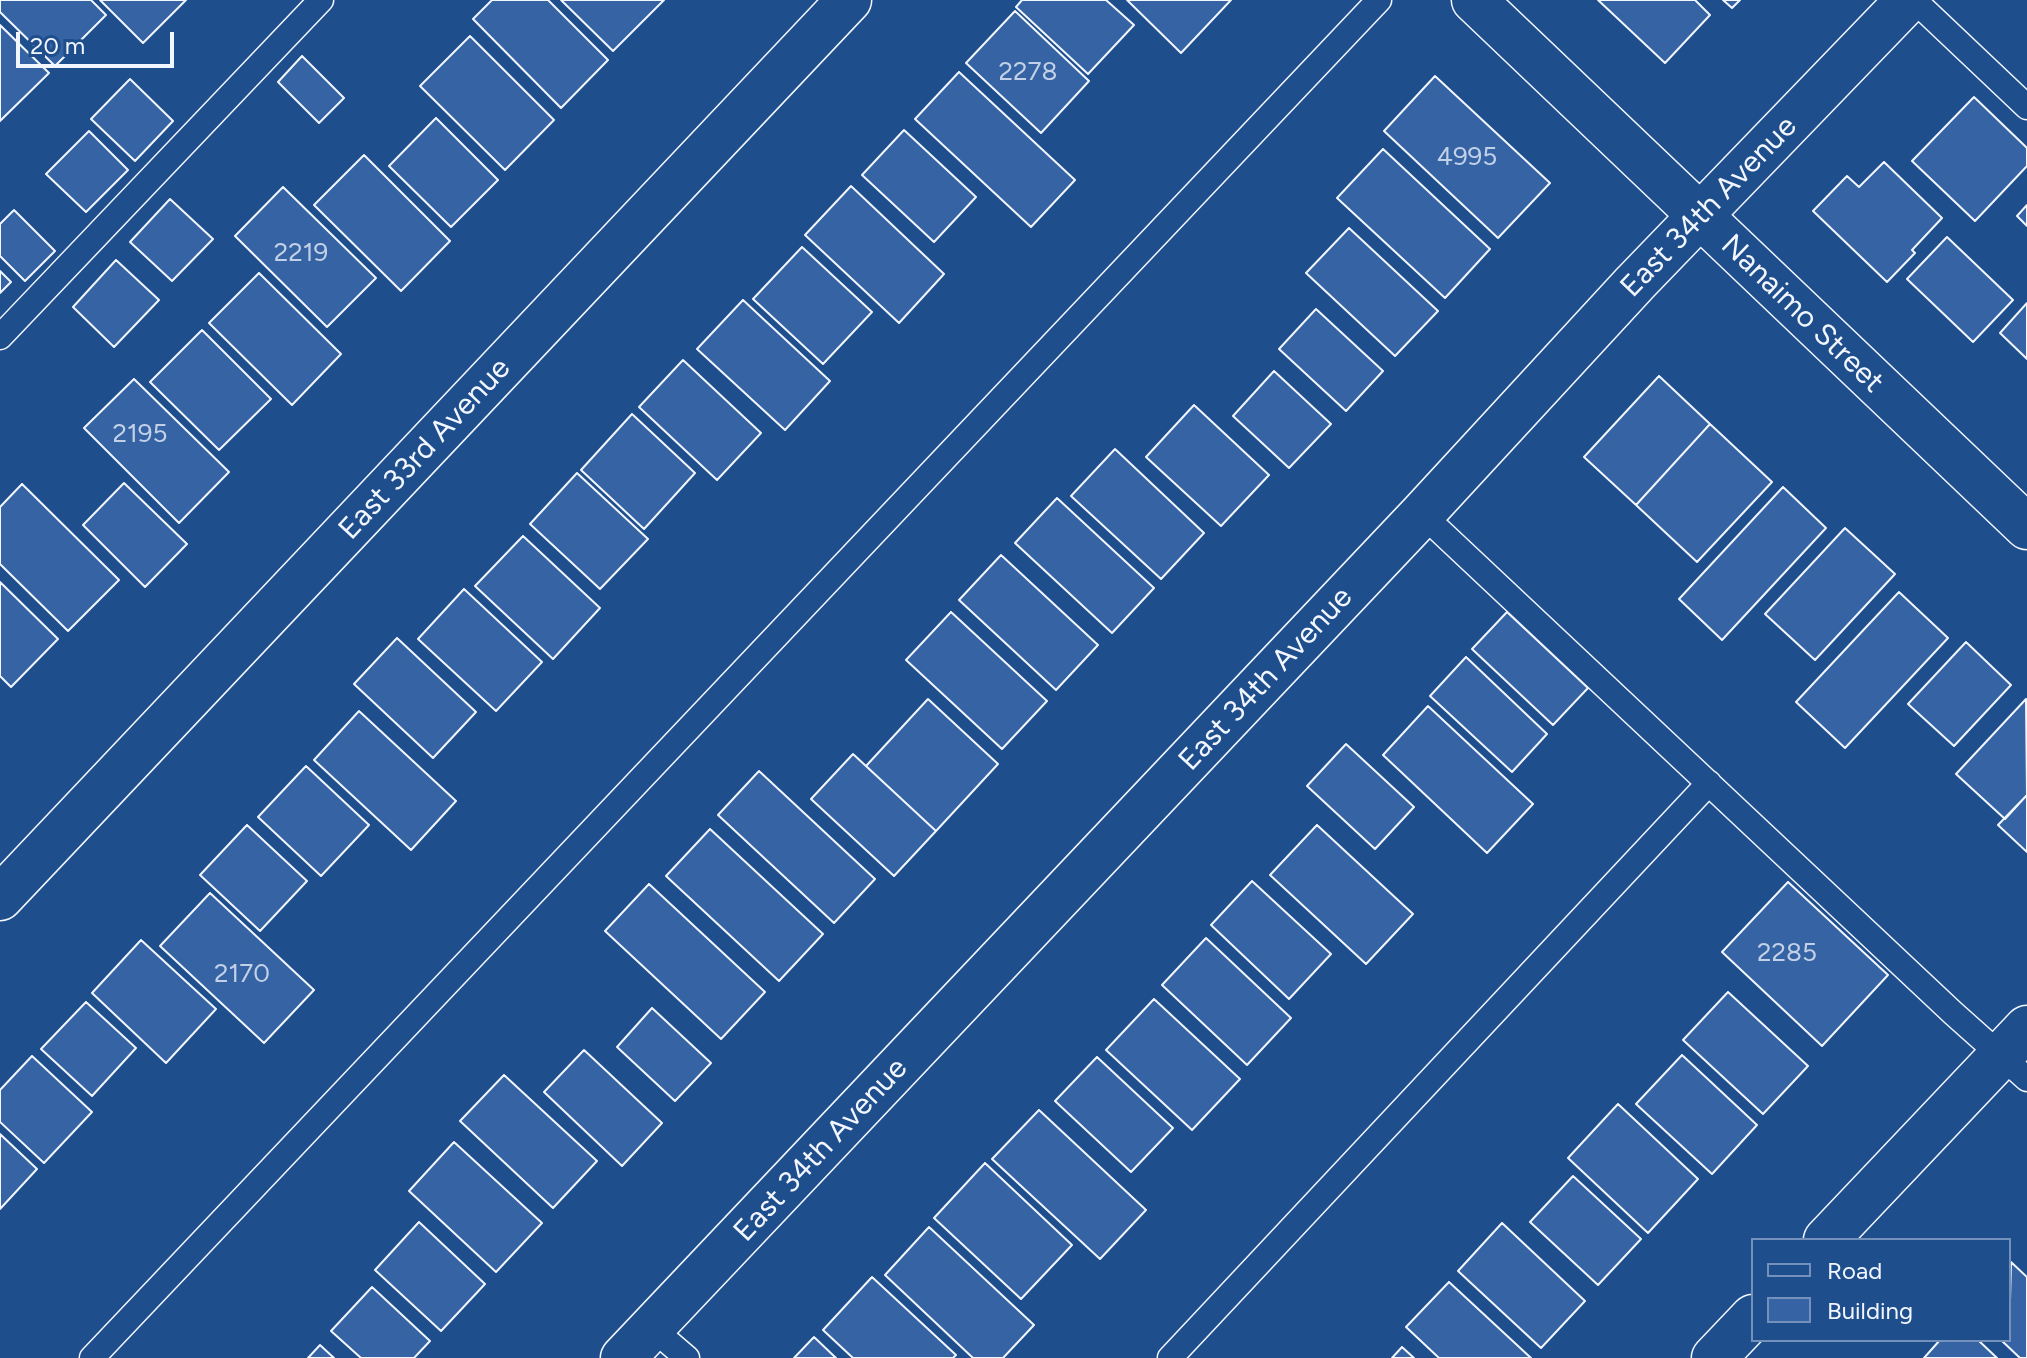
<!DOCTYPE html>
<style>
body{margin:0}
#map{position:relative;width:2027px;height:1358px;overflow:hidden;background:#1f4e8c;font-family:Figtree,sans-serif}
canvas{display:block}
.legend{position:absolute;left:1751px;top:1238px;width:260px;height:104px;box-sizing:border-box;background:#1f4e8c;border:2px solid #7391ba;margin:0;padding:10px 14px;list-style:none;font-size:24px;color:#f2f6ff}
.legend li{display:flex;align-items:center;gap:16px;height:40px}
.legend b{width:40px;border:2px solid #7391ba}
.scale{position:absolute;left:16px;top:32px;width:158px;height:36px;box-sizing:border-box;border:4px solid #f2f6ff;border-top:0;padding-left:10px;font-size:24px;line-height:28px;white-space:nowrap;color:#f2f6ff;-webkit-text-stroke:6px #1f4e8c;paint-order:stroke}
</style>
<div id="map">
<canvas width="2027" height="1358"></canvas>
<ul class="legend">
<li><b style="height:10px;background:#1f4e8c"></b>Road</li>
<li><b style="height:22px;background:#3563a3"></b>Building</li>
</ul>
<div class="scale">20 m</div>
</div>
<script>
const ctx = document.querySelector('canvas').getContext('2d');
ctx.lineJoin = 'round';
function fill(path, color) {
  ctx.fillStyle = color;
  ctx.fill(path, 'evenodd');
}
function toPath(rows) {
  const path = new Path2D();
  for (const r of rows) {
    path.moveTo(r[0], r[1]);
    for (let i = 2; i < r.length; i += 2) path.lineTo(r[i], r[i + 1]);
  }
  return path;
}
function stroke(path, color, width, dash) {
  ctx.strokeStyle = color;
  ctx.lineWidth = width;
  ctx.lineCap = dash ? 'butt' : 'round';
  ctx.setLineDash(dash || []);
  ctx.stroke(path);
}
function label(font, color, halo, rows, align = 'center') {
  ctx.font = font + ' Figtree,sans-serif';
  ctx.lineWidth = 6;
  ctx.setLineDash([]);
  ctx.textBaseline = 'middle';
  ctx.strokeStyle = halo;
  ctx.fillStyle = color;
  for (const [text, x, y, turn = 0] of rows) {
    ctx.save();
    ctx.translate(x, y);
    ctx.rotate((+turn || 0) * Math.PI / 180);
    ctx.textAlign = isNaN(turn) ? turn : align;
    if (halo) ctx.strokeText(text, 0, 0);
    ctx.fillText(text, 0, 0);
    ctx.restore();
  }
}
const building = toPath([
 [0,0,91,0,106,15,55,66,0,12,0,0],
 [100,0,186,0,143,43,100,0],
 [492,0,548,0,608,60,561,108,473,19,492,0],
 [561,0,664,0,613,51,561,0],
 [1022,0,1106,0,1134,25,1088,74,1016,7,1022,0],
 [1127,0,1231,0,1181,53,1127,0],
 [1598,0,1695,0,1710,15,1665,63,1598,0],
 [1723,0,1740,0,1732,8,1723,0],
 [1015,11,1089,81,1041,133,966,63,1015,11],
 [0,25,49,73,0,121,0,25],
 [470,36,554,120,505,170,420,86,470,36],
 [302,56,344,98,319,123,278,82,302,56],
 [959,72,1075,180,1031,227,915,119,959,72],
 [1435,76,1550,183,1498,238,1384,131,1435,76],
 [130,79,173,121,135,161,91,119,130,79],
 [1974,97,2027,148,2027,166,1975,221,1912,161,1974,97],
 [436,118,498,180,451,227,389,166,436,118],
 [904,130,976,197,934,242,862,175,904,130],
 [89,131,128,170,86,212,46,174,89,131],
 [1383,149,1490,249,1445,298,1337,198,1383,149],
 [364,155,450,241,401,291,314,205,364,155],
 [1884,162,1942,218,1912,250,1915,253,1887,282,1813,211,1847,176,1859,187,1884,162],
 [851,186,944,274,899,323,805,235,851,186],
 [283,187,376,278,327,327,235,236,283,187],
 [170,199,213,239,172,281,130,242,170,199],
 [2027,205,2027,226,2017,216,2027,205],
 [14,210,55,251,25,281,0,256,0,224,14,210],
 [1349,228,1438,311,1395,356,1306,273,1349,228],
 [1947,237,2013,300,1973,342,1907,279,1947,237],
 [802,247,872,312,823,364,753,299,802,247],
 [116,260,159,300,114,347,73,307,116,260],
 [0,271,11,282,0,293,0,271],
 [259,273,341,354,292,405,209,323,259,273],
 [743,300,830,381,785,430,697,349,743,300],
 [2027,303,2027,359,2000,333,2027,303],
 [1316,309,1383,371,1346,411,1279,349,1316,309],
 [202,330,271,399,219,450,150,382,202,330],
 [683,360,761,433,717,480,639,407,683,360],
 [1274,371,1331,424,1289,468,1233,416,1274,371],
 [1659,376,1710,424,1636,505,1584,457,1659,376],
 [134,379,229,472,179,523,84,428,134,379],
 [1194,405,1269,475,1221,526,1146,457,1194,405],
 [632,414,695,473,644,529,581,470,632,414],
 [1710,424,1772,482,1697,562,1636,505,1710,424],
 [1115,449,1204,533,1161,579,1071,496,1115,449],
 [577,473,648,539,600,589,530,524,577,473],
 [124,483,187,544,145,587,83,525,124,483],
 [22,484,119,580,68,631,0,564,0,507,22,484],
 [1783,487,1826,528,1722,640,1679,599,1783,487],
 [1057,498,1154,588,1112,633,1015,543,1057,498],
 [1845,528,1895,574,1815,660,1765,614,1845,528],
 [523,536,600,608,553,659,475,586,523,536],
 [1001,555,1098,645,1056,690,959,600,1001,555],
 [0,582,58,639,11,687,0,676,0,582],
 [464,589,542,662,496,711,418,639,464,589],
 [1899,592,1948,638,1845,748,1796,702,1899,592],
 [951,612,1047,701,1002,749,906,660,951,612],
 [1507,612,1588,688,1553,725,1472,649,1507,612],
 [397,638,476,712,433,758,354,684,397,638],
 [1966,642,2011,685,1954,746,1908,704,1966,642],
 [1466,657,1547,734,1512,772,1430,696,1466,657],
 [928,699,998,764,936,831,866,766,928,699],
 [2026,699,2027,795,2005,819,1956,774,2026,699],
 [1428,706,1533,804,1487,853,1383,755,1428,706],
 [359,711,456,801,411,850,314,760,359,711],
 [1346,744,1414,807,1375,849,1307,786,1346,744],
 [853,754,936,831,894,876,811,799,853,754],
 [306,766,369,825,321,876,258,817,306,766],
 [759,771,875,879,834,923,718,815,759,771],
 [2027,795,2027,852,1998,825,2027,795],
 [247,825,307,881,260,931,200,875,247,825],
 [1317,825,1413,914,1366,964,1270,875,1317,825],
 [710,829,823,934,779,981,666,876,710,829],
 [1252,881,1331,954,1289,999,1211,925,1252,881],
 [1788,882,1888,975,1822,1046,1722,952,1788,882],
 [649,884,765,992,721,1039,605,931,649,884],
 [210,893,314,990,264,1043,160,946,210,893],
 [1206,938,1291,1018,1247,1065,1162,985,1206,938],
 [141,940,216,1009,166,1063,92,993,141,940],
 [1728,992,1808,1066,1763,1114,1683,1040,1728,992],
 [1154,999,1240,1079,1192,1130,1106,1050,1154,999],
 [86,1002,136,1048,92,1096,41,1049,86,1002],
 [652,1008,711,1063,675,1101,617,1047,652,1008],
 [584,1050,662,1123,622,1166,544,1092,584,1050],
 [1682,1055,1757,1125,1712,1174,1636,1104,1682,1055],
 [32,1056,92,1112,44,1163,0,1122,0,1090,32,1056],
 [1097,1057,1173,1128,1131,1172,1055,1101,1097,1057],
 [504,1075,597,1161,553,1208,460,1121,504,1075],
 [1618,1104,1698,1179,1648,1233,1568,1158,1618,1104],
 [1039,1110,1146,1210,1100,1259,992,1159,1039,1110],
 [0,1134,37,1169,0,1209,0,1134],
 [454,1142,542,1223,496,1272,409,1191,454,1142],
 [985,1163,1072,1245,1021,1299,934,1218,985,1163],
 [1573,1176,1641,1239,1598,1285,1530,1222,1573,1176],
 [419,1222,485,1284,441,1331,375,1270,419,1222],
 [1502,1223,1585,1301,1541,1348,1458,1271,1502,1223],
 [929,1227,1034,1325,1003,1358,973,1358,885,1275,929,1227],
 [2011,1262,2027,1277,2027,1358,2020,1358,2001,1340,2009,1340,2011,1262],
 [872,1277,956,1355,953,1358,853,1358,823,1330,872,1277],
 [1449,1282,1531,1358,1439,1358,1406,1327,1449,1282],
 [372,1287,430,1341,414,1358,361,1358,331,1331,372,1287],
 [814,1337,836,1358,794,1358,814,1337],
 [1940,1340,1978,1340,1997,1358,1924,1358,1940,1340],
 [320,1345,334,1358,308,1358,320,1345],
 [1402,1347,1414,1358,1392,1358,1402,1347]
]);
fill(building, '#3563a3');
stroke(building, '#f2f6ff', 2);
const service = toPath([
 [1914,0,2027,107],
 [0,337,321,0],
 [1422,514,1953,1013,2027,1079],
 [652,1328,687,1358],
 [92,1358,1379,0],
 [1170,1358,1709,783]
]);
const minor = toPath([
 [1474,0,2027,527],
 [1826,1240,2027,1028],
 [623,1358,1422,514,1635,283,1908,0],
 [1714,1358,1753,1317]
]);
const tertiary = toPath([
 [0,898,849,0]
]);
stroke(service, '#f2f6ff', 27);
stroke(minor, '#f2f6ff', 47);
stroke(tertiary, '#f2f6ff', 47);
stroke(service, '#1f4e8c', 24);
stroke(minor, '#1f4e8c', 44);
stroke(tertiary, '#1f4e8c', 44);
label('26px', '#c3d1e8', null, [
 ["2278",1028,72],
 ["4995",1467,157],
 ["2219",301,253],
 ["2195",140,434],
 ["2285",1787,953],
 ["2170",242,974]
]);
label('30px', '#f2f6ff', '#1f4e8c', [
 ["East 34th Avenue",1709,207,-46],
 ["Nanaimo Street",1802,314,44],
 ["East 33rd Avenue",425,449,-47],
 ["East 34th Avenue",1266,679,-47],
 ["East 34th Avenue",821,1150,-47]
]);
</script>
